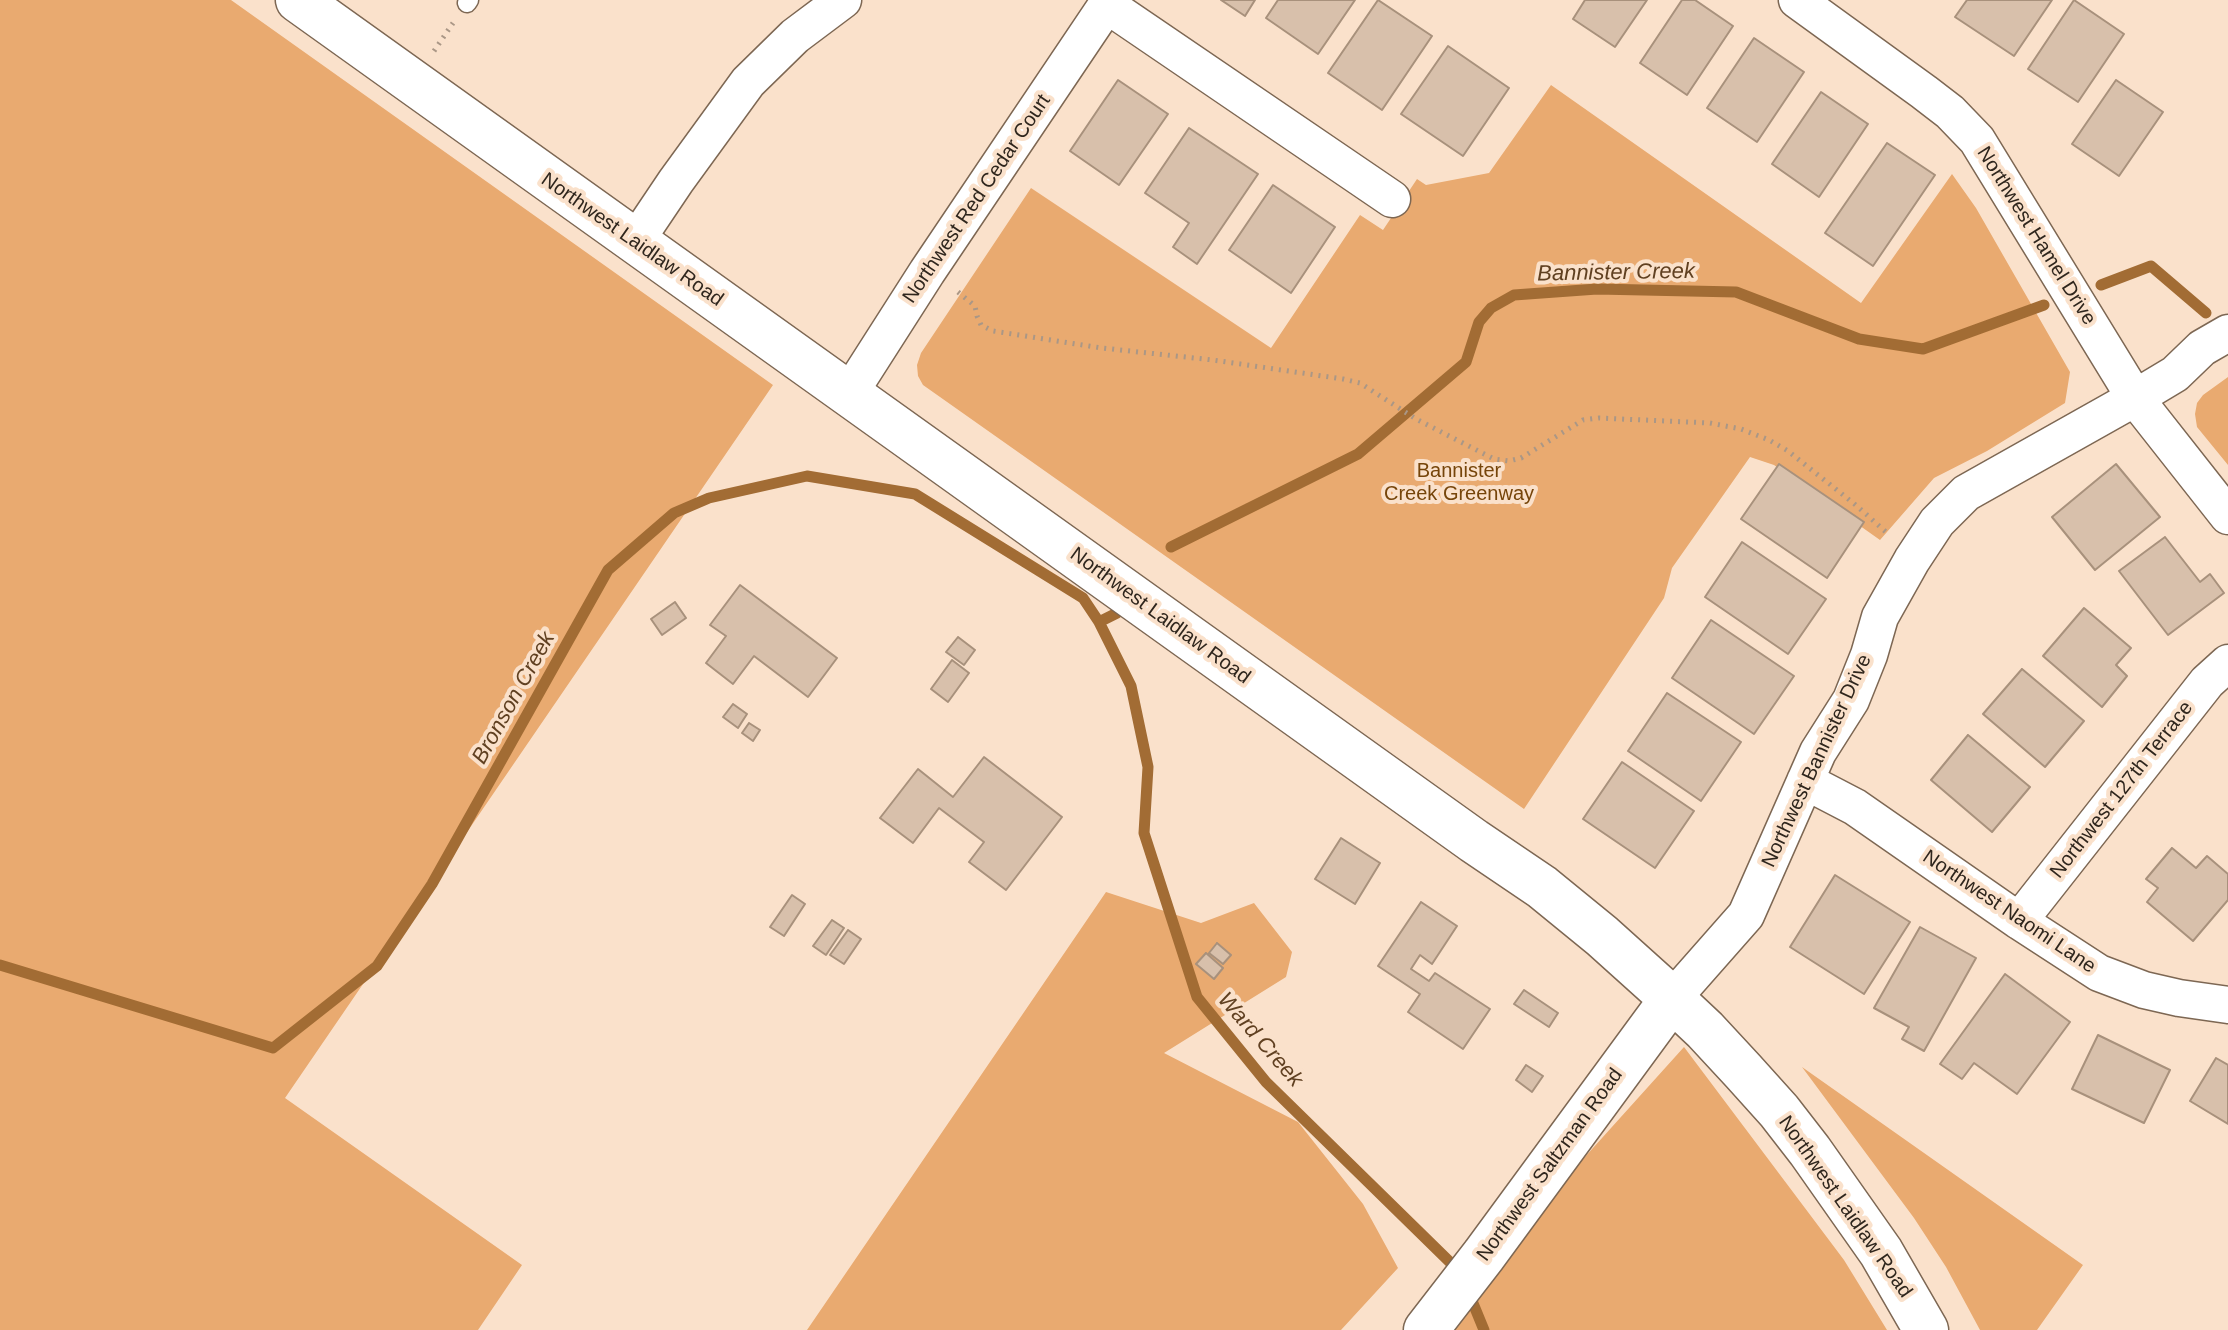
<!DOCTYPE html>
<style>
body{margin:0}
canvas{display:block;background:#fae1cb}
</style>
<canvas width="2228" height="1330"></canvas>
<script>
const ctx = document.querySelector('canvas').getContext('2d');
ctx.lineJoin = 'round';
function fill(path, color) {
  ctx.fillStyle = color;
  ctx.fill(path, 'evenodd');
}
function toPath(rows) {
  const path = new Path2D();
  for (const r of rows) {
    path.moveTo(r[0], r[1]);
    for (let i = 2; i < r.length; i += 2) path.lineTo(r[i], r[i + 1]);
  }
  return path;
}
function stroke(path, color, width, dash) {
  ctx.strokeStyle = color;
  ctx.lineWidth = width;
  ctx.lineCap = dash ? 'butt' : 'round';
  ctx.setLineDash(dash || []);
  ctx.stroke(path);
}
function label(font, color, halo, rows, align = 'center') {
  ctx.font = font + ' Arial,sans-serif';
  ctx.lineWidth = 8;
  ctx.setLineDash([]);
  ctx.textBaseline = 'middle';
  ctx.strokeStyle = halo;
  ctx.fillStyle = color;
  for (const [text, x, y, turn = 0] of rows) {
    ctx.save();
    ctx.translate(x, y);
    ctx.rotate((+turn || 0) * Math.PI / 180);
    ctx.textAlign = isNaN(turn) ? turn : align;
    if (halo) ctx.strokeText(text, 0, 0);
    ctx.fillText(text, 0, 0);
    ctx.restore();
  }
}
fill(toPath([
 [0,0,231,0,773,385,285,1098,522,1265,478,1330,0,1330],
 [1551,85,1861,303,1952,174,1976,208,2070,372,2065,403,1987,451,1934,478,1880,540,1774,465,1750,457,1672,568,1664,598,1524,809,923,385,918,376,917,365,921,353,1031,188,1271,348,1360,215,1383,230,1417,179,1426,185,1489,173],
 [2228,377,2228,465,2197,427,2195,414,2197,403,2203,395],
 [1106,892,1201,923,1254,903,1292,952,1286,977,1164,1053,1298,1122,1363,1204,1398,1268,1341,1330,807,1330],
 [1684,1047,1844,1260,1887,1330,1429,1330],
 [1802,1067,2083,1265,2037,1330,1980,1330,1946,1267,1914,1218]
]), '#e9aa70');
stroke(toPath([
 [2101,285,2151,266,2206,313],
 [1171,547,1358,454,1466,362,1479,322,1491,308,1514,295,1597,289,1736,292,1859,339,1923,349,2044,305],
 [1099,622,1117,613],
 [0,965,273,1048,377,966,432,884,608,570,674,513,709,498,807,476,915,494,1083,598,1099,622,1131,686,1148,767,1144,833,1197,997,1266,1082,1459,1271],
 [1468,1291,1484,1330]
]), '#a26c34', 11);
const building = toPath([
 [1221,0,1255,0,1245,16,1221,0],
 [1278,0,1355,0,1318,54,1266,18,1278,0],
 [1378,0,1432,36,1382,110,1328,73,1378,0],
 [1585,0,1647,0,1615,47,1573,19,1585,0],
 [1682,0,1695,0,1733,26,1687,95,1640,63,1682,0],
 [1967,0,2052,0,2014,56,1955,17,1967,0],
 [2074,0,2124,34,2078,102,2028,69,2074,0],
 [1754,38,1804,72,1757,142,1707,108,1754,38],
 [1448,46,1509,88,1463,156,1401,114,1448,46],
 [1118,80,1168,114,1119,185,1070,151,1118,80],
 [2116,80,2163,112,2119,176,2072,144,2116,80],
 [1821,92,1868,124,1819,197,1772,164,1821,92],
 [1189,128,1258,174,1197,264,1173,247,1189,223,1145,193,1189,128],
 [1887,143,1935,175,1873,266,1825,233,1887,143],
 [1273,185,1335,227,1291,293,1229,250,1273,185],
 [1779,464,1864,522,1827,578,1741,519,1779,464],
 [2116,464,2160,517,2095,570,2052,517,2116,464],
 [2165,537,2200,582,2210,574,2224,593,2168,635,2119,571,2165,537],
 [1742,542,1826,599,1788,654,1705,597,1742,542],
 [740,585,837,658,808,697,754,656,733,684,706,663,726,636,710,625,740,585],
 [675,602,686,618,662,635,651,619,675,602],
 [2084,608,2131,648,2116,665,2127,676,2102,707,2043,656,2084,608],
 [1711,620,1794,676,1754,734,1672,678,1711,620],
 [958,637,975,650,964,665,946,652,958,637],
 [952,660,969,673,948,702,931,689,952,660],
 [2022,669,2084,721,2045,767,1983,714,2022,669],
 [1667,693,1741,742,1701,801,1628,751,1667,693],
 [733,704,747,714,738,728,723,717,733,704],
 [749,723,760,730,753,741,742,733,749,723],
 [1968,735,2030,787,1992,832,1931,780,1968,735],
 [984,757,1062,817,1006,890,969,862,984,842,939,808,913,843,880,818,918,769,953,797,984,757],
 [1622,762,1694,811,1655,868,1583,819,1622,762],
 [1341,838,1380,863,1355,904,1315,879,1341,838],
 [2172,848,2196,868,2207,856,2228,874,2228,900,2193,941,2147,902,2158,888,2146,879,2172,848],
 [1835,875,1910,922,1864,994,1790,947,1835,875],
 [792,895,805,904,784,936,770,927,792,895],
 [1421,902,1457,926,1432,964,1420,955,1411,969,1429,981,1435,973,1490,1009,1463,1049,1408,1012,1420,994,1378,966,1421,902],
 [832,920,844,928,826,955,813,946,832,920],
 [1920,927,1976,958,1924,1051,1902,1039,1909,1027,1874,1008,1920,927],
 [848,930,861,939,844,964,830,955,848,930],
 [1217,943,1231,955,1223,964,1209,953,1217,943],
 [1206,953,1223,968,1214,979,1196,964,1206,953],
 [2005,974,2070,1022,2017,1094,1974,1063,1962,1079,1940,1064,2005,974],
 [1524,990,1558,1013,1549,1027,1514,1004,1524,990],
 [2098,1035,2170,1070,2144,1123,2072,1089,2098,1035],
 [2216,1058,2228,1065,2228,1124,2190,1101,2216,1058],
 [1526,1065,1543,1076,1532,1092,1516,1080,1526,1065]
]);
fill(building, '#d8c0ab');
stroke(building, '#a8917c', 2);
const service = toPath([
 [467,3,469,0]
]);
const minor = toPath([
 [1797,0,1924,92,1950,112,1977,140,2135,398,2228,516],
 [1107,5,1392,199],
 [635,242,676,181,748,82,795,36,843,0],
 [849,394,927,272,1110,0],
 [1805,781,1855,807,2019,921,2099,973,2144,990,2179,998,2228,1005],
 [2019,921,2207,682,2228,663],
 [1672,999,1746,915,1818,752,1851,700,1869,655,1880,617,1912,560,1937,522,1966,493,2135,398,2175,374,2202,348,2228,333]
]);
const tertiary = toPath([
 [1672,999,1705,1030,1743,1071,1779,1111,1810,1151,1881,1252,1926,1330]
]);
const secondary = toPath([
 [298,0,1474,841,1542,887,1602,936,1672,999,1484,1255,1426,1330]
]);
stroke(service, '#7d6753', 21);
stroke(minor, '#7d6753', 39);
stroke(tertiary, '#7d6753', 47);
stroke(secondary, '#7d6753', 47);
stroke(toPath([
 [434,51,453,23],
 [958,292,975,306,977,316,981,325,993,331,1102,348,1213,360,1343,379,1360,383,1416,419,1494,459,1509,461,1521,458,1583,420,1599,418,1710,423,1741,429,1769,440,1788,451,1857,506,1887,533]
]), '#aa9786', 5, [2, 6]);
stroke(service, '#fff', 18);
stroke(minor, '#fff', 36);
stroke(tertiary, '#fff', 44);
stroke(secondary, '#fff', 44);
label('20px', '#2f261d', '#fae1cb', [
 ["Northwest Red Cedar Court",977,199,-56],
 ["Northwest Hamel Drive",2036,236,58],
 ["Northwest Laidlaw Road",632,240,35],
 ["Northwest Laidlaw Road",1160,616,36],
 ["Northwest Bannister Drive",1817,761,-65],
 ["Northwest 127th Terrace",2122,790,-52],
 ["Northwest Naomi Lane",2009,912,34],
 ["Northwest Saltzman Road",1550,1165,-54],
 ["Northwest Laidlaw Road",1845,1207,55]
]);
label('20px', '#76450a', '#fae1cb', [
 ["Bannister",1459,471],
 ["Creek Greenway",1459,494]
]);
label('italic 22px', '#604021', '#fae1cb', [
 ["Bannister Creek",1616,273,-1],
 ["Bronson Creek",514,698,-61],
 ["Ward Creek",1260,1040,49]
]);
</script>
